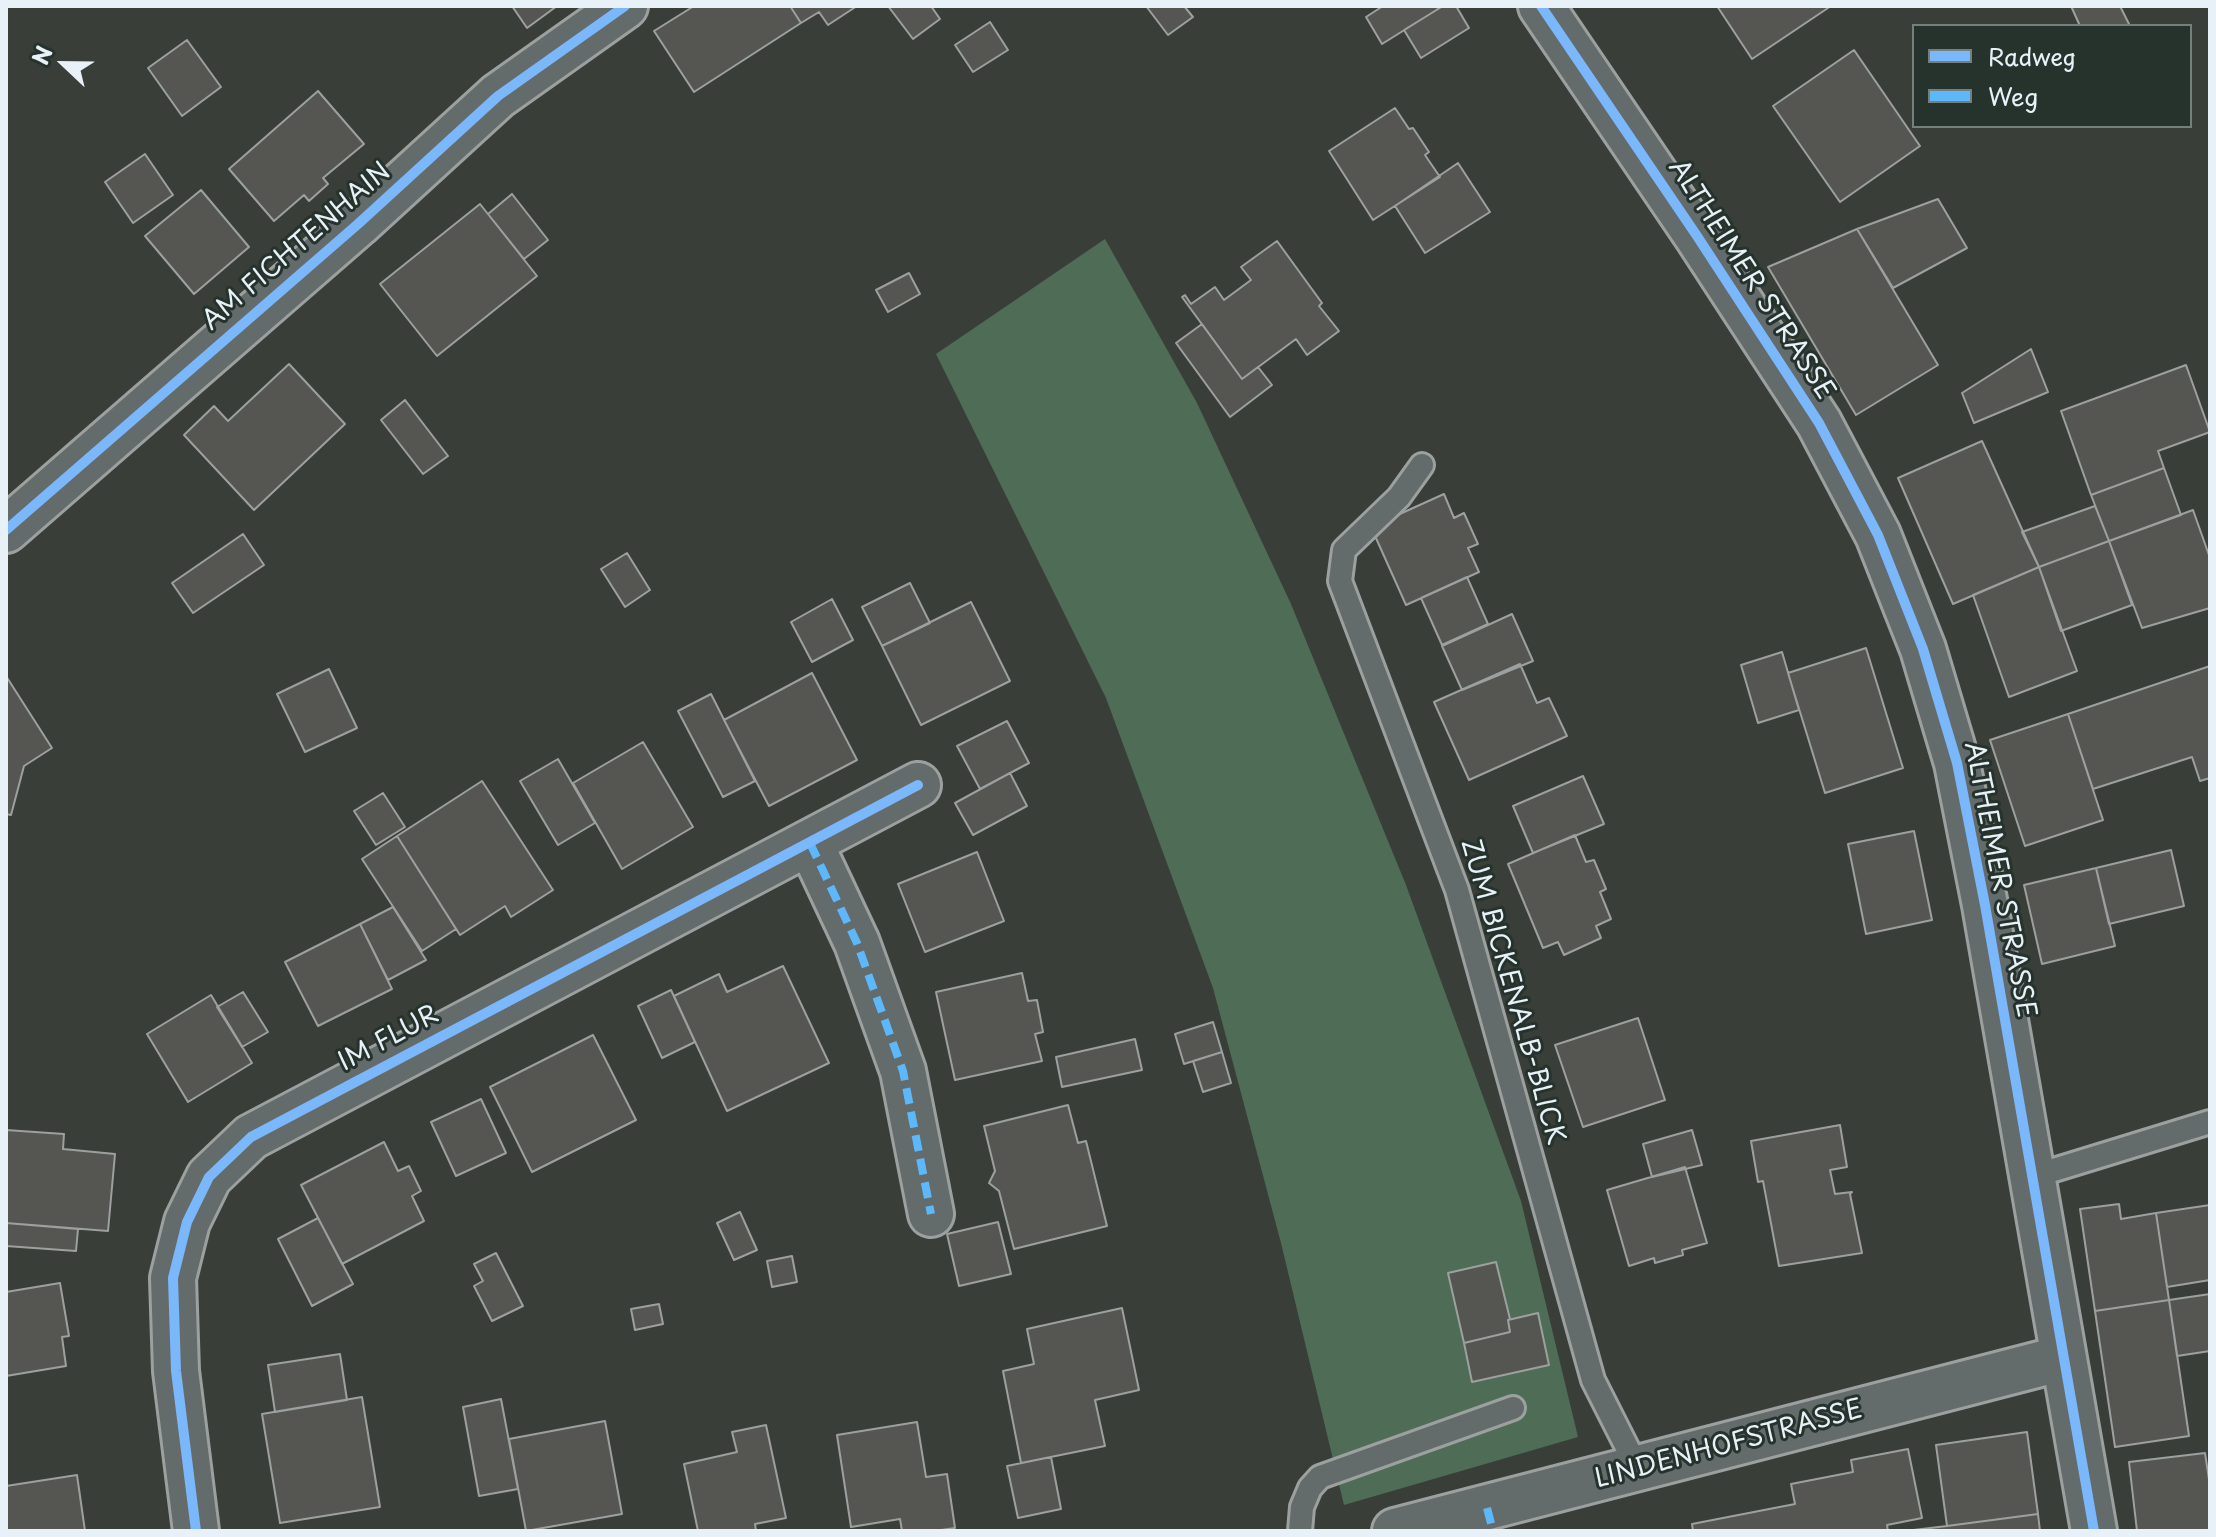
<!DOCTYPE html>
<style>
body{margin:0}
#map{position:relative;width:2216px;height:1537px;overflow:hidden;background:#3a3e39;font-family:"Playpen Sans",sans-serif}
canvas{display:block}
.frame{position:absolute;inset:0;border:8px solid #e8f1f8;pointer-events:none}
.legend{position:absolute;left:1912px;top:24px;width:280px;height:104px;box-sizing:border-box;background:#26332d;border:2px solid #747f7e;margin:0;padding:10px 14px;list-style:none;font-size:24px;color:#e8f1f8}
.legend li{display:flex;align-items:center;gap:16px;height:40px}
.legend b{width:40px;border:2px solid #747f7e}
.north{position:absolute;left:24px;top:24px;width:80px;height:80px;-webkit-text-stroke:6px #26332d;paint-order:stroke;rotate:292deg;font-size:22px;font-weight:700;line-height:32px;text-align:center;color:#e8f1f8}
.north::after{content:'';display:block;margin:auto;width:28px;height:36px;background:#e8f1f8;clip-path:polygon(50% 0,100% 100%,50% 72%,0 100%)}
</style>
<div id="map">
<canvas width="2216" height="1537"></canvas>
<div class="frame"></div>
<ul class="legend">
<li><b style="height:10px;background:#7ab7fb"></b>Radweg</li>
<li><b style="height:10px;background:#5cb8fa"></b>Weg</li>
</ul>
<div class="north">N</div>
</div>
<script>
const ctx = document.querySelector('canvas').getContext('2d');
ctx.lineJoin = 'round';
function fill(path, color) {
  ctx.fillStyle = color;
  ctx.fill(path, 'evenodd');
}
function toPath(rows) {
  const path = new Path2D();
  for (const r of rows) {
    path.moveTo(r[0], r[1]);
    for (let i = 2; i < r.length; i += 2) path.lineTo(r[i], r[i + 1]);
  }
  return path;
}
function stroke(path, color, width, dash) {
  ctx.strokeStyle = color;
  ctx.lineWidth = width;
  ctx.lineCap = dash ? 'butt' : 'round';
  ctx.setLineDash(dash || []);
  ctx.stroke(path);
}
function label(font, color, halo, rows, align = 'center') {
  ctx.font = font + ' "Playpen Sans",sans-serif';
  ctx.lineWidth = 6;
  ctx.setLineDash([]);
  ctx.textBaseline = 'middle';
  ctx.strokeStyle = halo;
  ctx.fillStyle = color;
  for (const [text, x, y, turn = 0] of rows) {
    ctx.save();
    ctx.translate(x, y);
    ctx.rotate((+turn || 0) * Math.PI / 180);
    ctx.textAlign = isNaN(turn) ? turn : align;
    if (halo) ctx.strokeText(text, 0, 0);
    ctx.fillText(text, 0, 0);
    ctx.restore();
  }
}
fill(toPath([
 [1105,239,1197,403,1291,604,1406,885,1521,1201,1578,1437,1344,1505,1281,1243,1213,988,1106,698,936,354]
]), '#4f6c57');
const building = toPath([
 [512,6,557,6,527,28,512,6],
 [694,6,790,6,801,23,694,92,654,31,694,6],
 [790,6,857,6,828,25,819,12,801,23,790,6],
 [888,6,931,6,940,19,913,39,888,6],
 [1146,6,1184,6,1193,17,1168,35,1146,6],
 [1383,6,1437,6,1438,9,1382,44,1366,17,1383,6],
 [1443,6,1456,6,1469,28,1421,58,1404,30,1443,6],
 [1717,6,1831,6,1752,59,1717,6],
 [2071,6,2120,6,2130,26,2080,26,2071,6],
 [990,22,1008,50,973,72,955,45,990,22],
 [187,40,221,87,182,116,148,68,187,40],
 [1854,50,1920,146,1840,202,1773,106,1854,50],
 [318,91,364,144,323,178,328,184,309,201,304,195,274,221,229,169,318,91],
 [1395,108,1409,129,1413,128,1429,152,1425,155,1440,177,1373,220,1329,151,1395,108],
 [145,154,173,195,133,223,105,182,145,154],
 [1458,163,1490,212,1425,253,1395,206,1458,163],
 [201,190,249,247,194,294,145,236,201,190],
 [512,194,548,240,524,259,488,214,512,194],
 [1938,199,1967,248,1893,288,1857,229,1938,199],
 [480,204,537,276,437,356,380,284,480,204],
 [1857,229,1938,365,1856,415,1768,267,1857,229],
 [1277,241,1322,303,1319,306,1339,331,1307,355,1296,339,1242,379,1182,297,1185,295,1191,304,1215,287,1224,300,1251,280,1241,267,1277,241],
 [909,273,920,294,888,312,876,290,909,273],
 [1202,324,1242,379,1258,367,1272,385,1230,417,1176,343,1202,324],
 [2031,349,2048,392,1974,423,1962,393,2031,349],
 [289,364,345,424,254,510,184,435,214,406,228,421,289,364],
 [2186,365,2210,432,2158,451,2164,468,2091,495,2061,411,2186,365],
 [405,400,448,456,423,474,381,420,405,400],
 [1982,441,2039,567,1953,604,1898,478,1982,441],
 [2164,468,2181,515,2109,541,2091,495,2164,468],
 [1444,494,1454,518,1464,513,1478,544,1468,548,1479,572,1406,605,1371,527,1444,494],
 [2095,506,2109,541,2039,567,2022,532,2095,506],
 [2193,510,2210,558,2210,608,2142,628,2109,541,2193,510],
 [243,534,264,565,193,613,172,583,243,534],
 [2109,541,2132,605,2061,631,2039,567,2109,541],
 [627,553,650,590,625,607,601,569,627,553],
 [2039,567,2077,671,2009,697,1973,595,2039,567],
 [1467,577,1488,624,1442,645,1421,598,1467,577],
 [910,583,930,623,882,646,862,607,910,583],
 [832,599,853,640,812,662,791,622,832,599],
 [971,602,1010,681,921,725,882,646,971,602],
 [1512,614,1533,661,1462,690,1442,646,1512,614],
 [1866,648,1903,768,1825,793,1788,673,1866,648],
 [1782,652,1799,710,1758,723,1741,665,1782,652],
 [1520,664,1537,703,1549,698,1567,736,1469,780,1434,702,1520,664],
 [2210,666,2210,778,2200,781,2192,757,2093,789,2068,714,2210,666],
 [329,669,357,728,305,752,277,694,329,669],
 [812,673,857,760,769,806,724,720,812,673],
 [6,676,52,748,24,766,11,815,6,814,6,676],
 [711,694,755,781,723,797,678,711,711,694],
 [2068,714,2103,820,2025,846,1990,740,2068,714],
 [1007,721,1029,763,980,789,957,746,1007,721],
 [643,742,693,827,622,869,573,783,643,742],
 [558,759,595,823,558,845,520,781,558,759],
 [1010,773,1027,806,973,835,955,803,1010,773],
 [1583,776,1604,824,1533,853,1513,806,1583,776],
 [482,781,553,890,511,917,505,906,460,935,397,836,482,781],
 [383,793,405,827,376,845,354,811,383,793],
 [1914,831,1932,920,1866,934,1848,844,1914,831],
 [1575,835,1586,862,1594,860,1606,889,1600,892,1611,919,1596,926,1601,938,1564,955,1558,942,1543,948,1508,864,1575,835],
 [397,836,456,929,422,951,362,859,397,836],
 [2171,850,2184,906,2109,924,2096,868,2171,850],
 [977,852,1004,921,925,952,898,884,977,852],
 [2096,868,2115,946,2042,964,2024,885,2096,868],
 [393,907,426,960,388,980,360,924,393,907],
 [360,924,392,989,318,1026,285,962,360,924],
 [783,966,829,1063,727,1111,674,996,719,974,727,992,783,966],
 [1022,973,1028,1001,1037,1000,1043,1032,1035,1034,1042,1061,955,1080,936,992,1022,973],
 [671,990,695,1042,662,1058,638,1006,671,990],
 [243,992,268,1032,242,1047,217,1007,243,992],
 [211,995,252,1063,188,1102,147,1034,211,995],
 [1638,1018,1665,1100,1583,1127,1555,1045,1638,1018],
 [1213,1022,1222,1052,1184,1064,1175,1034,1213,1022],
 [593,1035,636,1120,532,1172,490,1087,593,1035],
 [1135,1039,1142,1070,1062,1087,1056,1057,1135,1039],
 [1222,1052,1231,1083,1203,1092,1193,1061,1222,1052],
 [481,1099,506,1153,456,1176,431,1122,481,1099],
 [1068,1105,1078,1143,1086,1141,1107,1226,1014,1249,999,1191,989,1183,995,1171,984,1126,1068,1105],
 [1840,1125,1847,1167,1830,1170,1835,1194,1852,1192,1850,1194,1862,1253,1779,1266,1763,1181,1758,1182,1751,1141,1840,1125],
 [6,1130,64,1134,63,1149,115,1154,108,1231,6,1223,6,1130],
 [1692,1130,1702,1165,1652,1177,1643,1144,1692,1130],
 [384,1142,398,1171,409,1166,421,1191,412,1196,424,1221,342,1264,301,1185,384,1142],
 [1685,1167,1707,1243,1682,1250,1683,1255,1655,1263,1654,1258,1629,1266,1607,1190,1685,1167],
 [2119,1204,2121,1219,2156,1213,2169,1300,2095,1311,2080,1209,2119,1204],
 [2210,1205,2210,1280,2167,1287,2156,1213,2210,1205],
 [740,1212,757,1250,734,1260,717,1223,740,1212],
 [318,1218,353,1284,312,1306,278,1239,318,1218],
 [998,1222,1011,1274,959,1286,947,1234,998,1222],
 [6,1223,78,1229,76,1251,6,1246,6,1223],
 [496,1253,523,1306,492,1321,474,1286,483,1281,474,1264,496,1253],
 [792,1256,797,1282,772,1287,767,1261,792,1256],
 [1496,1262,1510,1319,1508,1320,1510,1332,1464,1343,1448,1273,1496,1262],
 [60,1283,69,1336,62,1337,66,1366,6,1376,6,1292,60,1283],
 [2210,1294,2210,1351,2177,1356,2169,1300,2210,1294],
 [2169,1300,2189,1436,2115,1447,2095,1311,2169,1300],
 [659,1304,663,1324,635,1330,631,1309,659,1304],
 [1122,1308,1139,1390,1095,1400,1105,1446,1021,1463,1003,1371,1034,1364,1027,1329,1122,1308],
 [1538,1313,1549,1365,1472,1382,1464,1343,1510,1332,1508,1320,1538,1313],
 [340,1354,347,1400,275,1412,268,1365,340,1354],
 [362,1397,380,1507,280,1523,262,1414,362,1397],
 [501,1399,518,1489,479,1496,463,1407,501,1399],
 [605,1421,622,1514,526,1531,509,1439,605,1421],
 [917,1422,926,1477,947,1474,955,1528,934,1531,902,1531,900,1519,851,1527,837,1435,917,1422],
 [766,1425,786,1518,755,1524,756,1531,698,1531,684,1464,737,1452,732,1432,766,1425],
 [2027,1432,2038,1514,1947,1526,1936,1445,2027,1432],
 [1908,1449,1922,1518,1887,1525,1888,1531,1693,1531,1692,1524,1795,1504,1791,1484,1853,1472,1851,1460,1908,1449],
 [2205,1453,2210,1486,2210,1531,2137,1531,2129,1462,2205,1453],
 [1051,1457,1061,1509,1018,1518,1007,1466,1051,1457],
 [77,1475,85,1531,6,1531,6,1486,77,1475],
 [2038,1514,2040,1531,1905,1531,1947,1526,2038,1514]
]);
fill(building, '#555651');
stroke(building, '#9ca09f', 2);
const lane = toPath([
 [1422,465,1399,497,1344,550,1340,581,1457,890,1593,1380,1638,1469],
 [2031,1177,2210,1122],
 [1300,1531,1302,1507,1310,1488,1320,1477,1513,1408]
]);
const street = toPath([
 [6,530,358,224,498,96,625,6],
 [810,843,857,943,903,1071,931,1214],
 [196,1531,176,1371,173,1278,187,1222,209,1177,251,1137,918,785],
 [1395,1531,2063,1358]
]);
const secondary = toPath([
 [1541,6,1697,236,1819,423,1878,535,1923,649,1957,763,1985,905,2094,1531]
]);
stroke(lane, '#9ca09f', 28);
stroke(street, '#9ca09f', 50);
stroke(secondary, '#9ca09f', 50);
stroke(lane, '#646b6b', 22);
stroke(street, '#646b6b', 44);
stroke(secondary, '#646b6b', 44);
stroke(toPath([
 [810,843,857,943,903,1071,931,1214],
 [1487,1508,1493,1531]
]), '#5cb8fa', 8, [16, 8]);
stroke(toPath([
 [1541,6,1697,236,1819,423,1878,535,1923,649,1957,763,1985,905,2094,1531],
 [6,530,358,224,498,96,625,6],
 [196,1531,176,1371,173,1278,187,1222,209,1177,251,1137,918,785]
]), '#7ab7fb', 10);
label('26px', '#e8f1f8', '#26332d', [
 ["AM FICHTENHAIN",297,247,-41],
 ["ALTHEIMER STRASSE",1751,280,57],
 ["ALTHEIMER STRASSE",1999,880,79],
 ["ZUM BICKENALB-BLICK",1512,992,74],
 ["IM FLUR",389,1039,-28],
 ["LINDENHOFSTRASSE",1729,1445,-15]
]);
</script>
